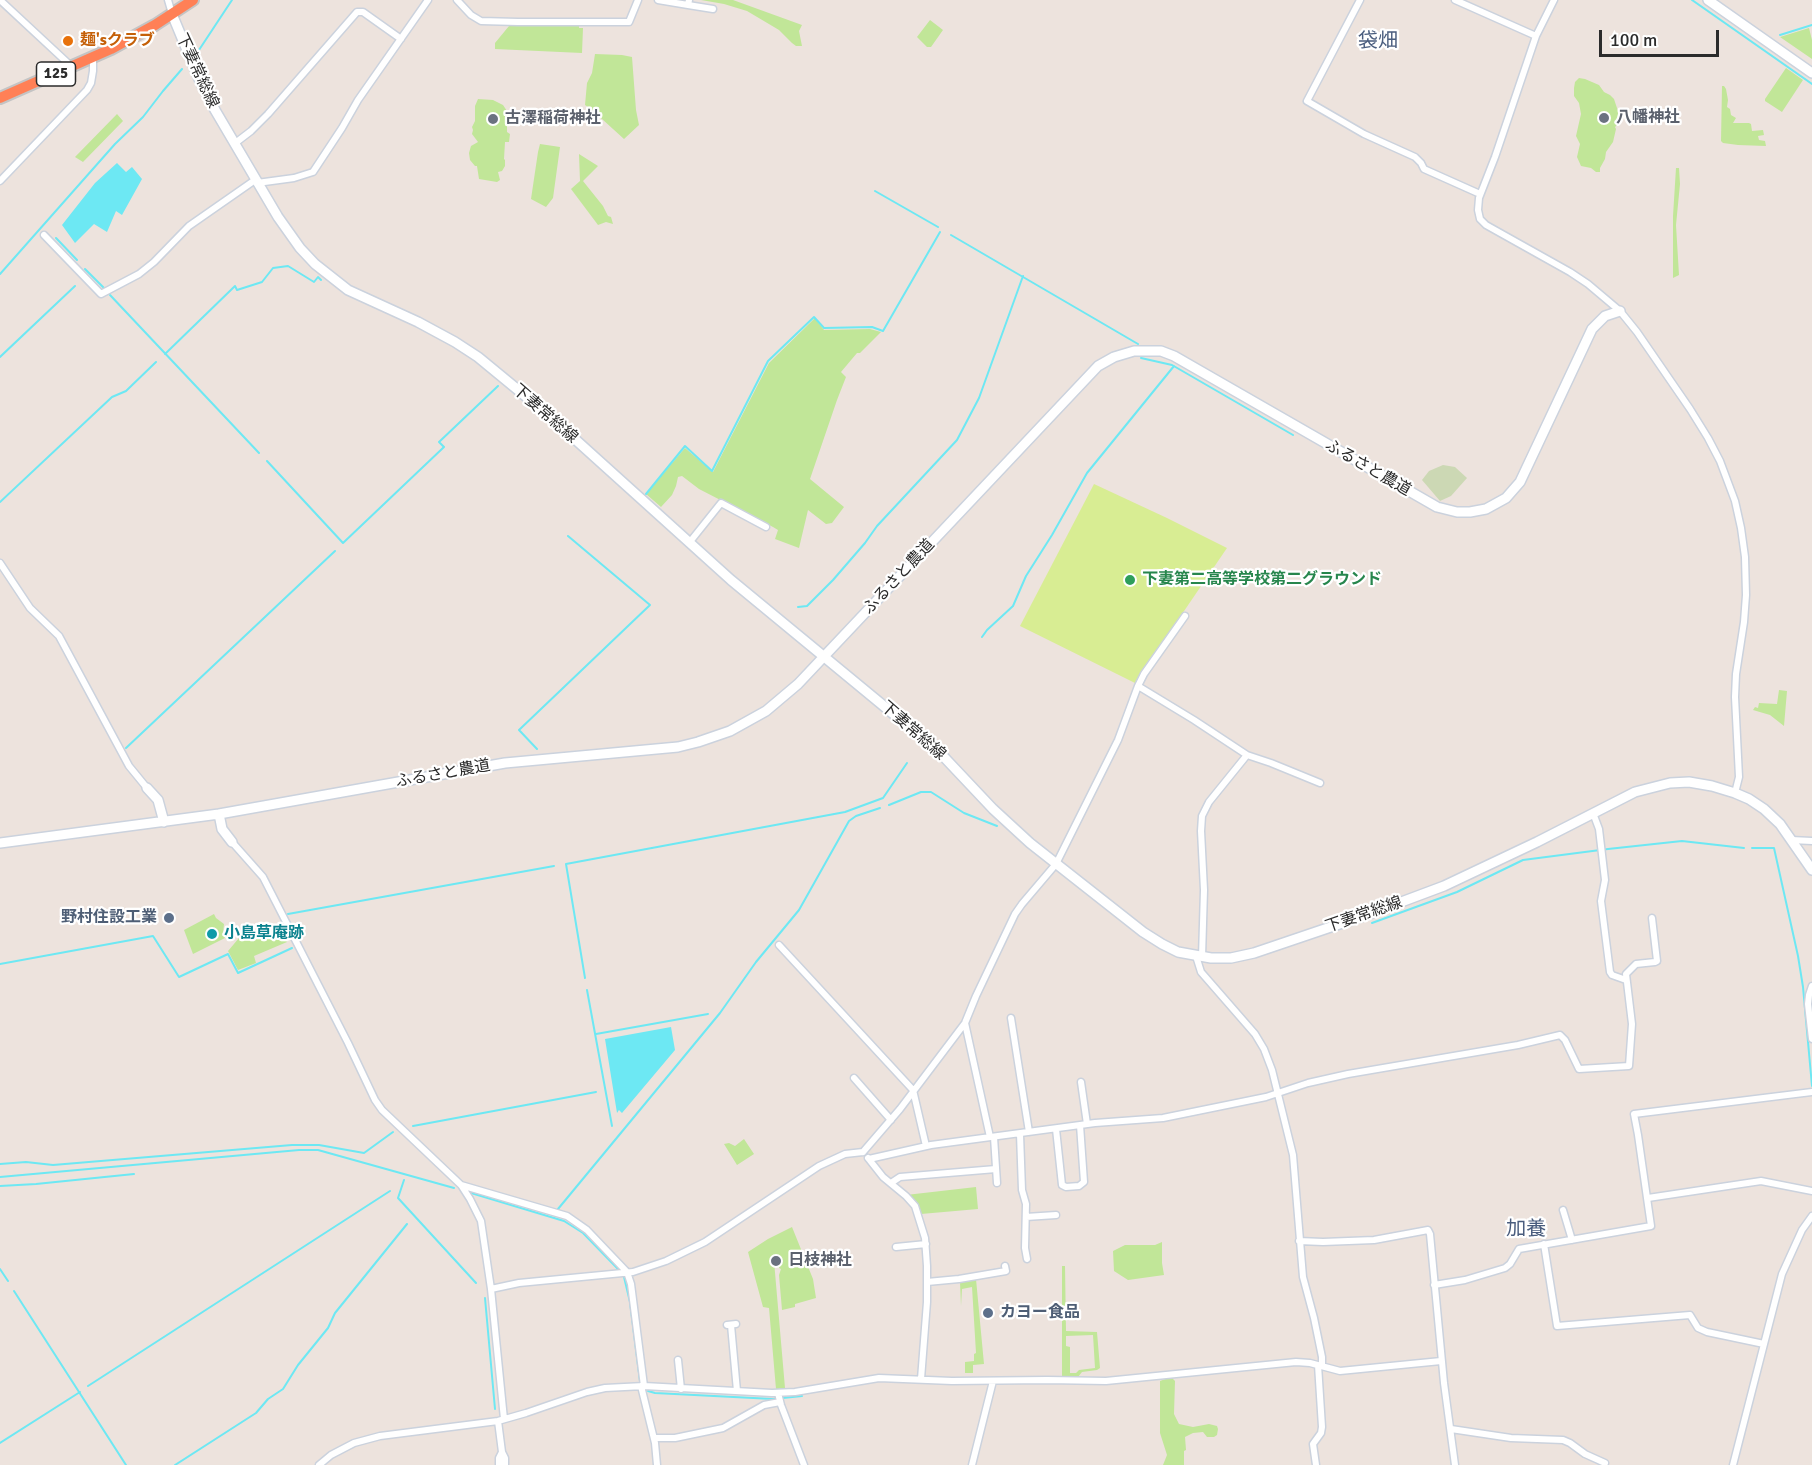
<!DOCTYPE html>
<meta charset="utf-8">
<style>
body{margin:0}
#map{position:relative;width:1812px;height:1465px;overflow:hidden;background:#ede3dd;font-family:Signika,sans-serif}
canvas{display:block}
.scale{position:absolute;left:1599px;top:30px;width:120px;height:27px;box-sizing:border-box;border:3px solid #2b2b2b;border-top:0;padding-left:8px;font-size:18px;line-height:21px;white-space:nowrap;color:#2b2b2b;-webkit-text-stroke:4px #fff;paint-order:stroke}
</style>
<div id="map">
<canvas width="1812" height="1465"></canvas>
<div class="scale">100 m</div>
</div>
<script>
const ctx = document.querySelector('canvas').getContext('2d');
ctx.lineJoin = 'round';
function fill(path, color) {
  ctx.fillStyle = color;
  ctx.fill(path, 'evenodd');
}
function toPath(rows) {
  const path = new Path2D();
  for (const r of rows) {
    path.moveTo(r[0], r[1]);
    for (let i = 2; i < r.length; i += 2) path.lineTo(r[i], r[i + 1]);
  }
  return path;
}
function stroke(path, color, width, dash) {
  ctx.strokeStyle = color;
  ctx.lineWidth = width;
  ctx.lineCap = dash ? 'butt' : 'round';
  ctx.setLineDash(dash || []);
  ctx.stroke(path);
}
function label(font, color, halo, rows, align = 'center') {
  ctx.font = font + ' Signika,"Noto Sans JP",sans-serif';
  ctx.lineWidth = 4.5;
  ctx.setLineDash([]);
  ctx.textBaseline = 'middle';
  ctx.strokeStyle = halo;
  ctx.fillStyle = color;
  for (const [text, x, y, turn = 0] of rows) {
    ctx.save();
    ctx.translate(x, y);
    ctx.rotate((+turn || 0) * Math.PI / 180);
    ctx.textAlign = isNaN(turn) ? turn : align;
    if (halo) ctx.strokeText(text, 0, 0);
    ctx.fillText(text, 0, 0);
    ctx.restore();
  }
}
fill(toPath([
 [701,0,733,0,802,25,799,31,802,46,796,46,792,43,779,30,747,11,724,4],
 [930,20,943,30,931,47,927,47,917,37],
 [579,25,579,28,583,28,582,53,495,49,495,43,509,26],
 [1809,28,1812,40,1812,59,1780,37],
 [595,54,622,55,632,57,636,110,639,125,624,139,591,109,585,105,587,83,592,73],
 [1786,68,1803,80,1782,112,1765,101,1765,99],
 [1579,78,1585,79,1599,85,1604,92,1610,95,1614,99,1620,117,1620,122,1615,127,1616,129,1613,142,1606,152,1605,159,1600,168,1600,172,1596,172,1591,168,1581,166,1577,157,1580,144,1576,136,1581,114,1579,103,1574,96,1574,88,1575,82],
 [1722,86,1724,86,1726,89,1728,100,1727,107,1730,109,1731,115,1736,118,1733,123,1749,123,1751,124,1752,131,1763,130,1764,135,1758,136,1759,140,1765,141,1766,146,1738,145,1723,143,1721,141],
 [478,99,493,100,503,105,507,111,507,132,510,134,509,142,505,142,504,159,505,160,505,166,502,171,498,172,500,180,497,182,479,179,477,166,475,166,470,160,469,153,471,146,478,142,472,134,473,130,472,127,475,121,475,106],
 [117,114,123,121,83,162,75,157],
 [540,144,560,147,553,198,546,207,531,199,538,152],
 [579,154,598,166,583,181,603,206,608,216,611,217,613,224,606,222,598,225,571,189,580,181],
 [1676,168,1679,168,1680,184,1676,225,1679,275,1673,278,1673,216],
 [815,318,824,330,870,329,881,332,860,353,857,353,841,372,846,377,837,400,810,479,844,507,832,523,826,524,808,510,799,548,775,539,778,530,773,527,699,489,682,476,678,477,676,486,672,495,661,507,646,494,685,448,713,472,769,363],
 [1779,690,1787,691,1784,726,1770,715,1753,710,1755,707,1758,708,1759,703,1777,704],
 [214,914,216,918,224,924,223,934,225,938,193,954,184,930],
 [278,929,287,942,254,956,256,963,238,970,228,951,239,938,243,935,246,938,263,930],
 [744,1139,754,1154,737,1165,724,1144,729,1143,735,1146],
 [976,1187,978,1209,921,1214,919,1207,906,1195],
 [792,1227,813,1279,816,1298,795,1304,795,1307,782,1310,779,1275,781,1269,779,1268,779,1261,774,1261,785,1388,776,1389,769,1308,763,1307,748,1252,768,1239],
 [1162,1242,1162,1263,1164,1275,1128,1280,1114,1271,1113,1251,1125,1245,1155,1245],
 [1062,1266,1065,1266,1066,1331,1097,1332,1100,1368,1097,1370,1082,1372,1078,1377,1062,1377],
 [1093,1335,1095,1368,1079,1370,1076,1373,1070,1373,1070,1347,1066,1346,1066,1336],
 [976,1279,984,1364,973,1365,973,1373,965,1373,965,1362,974,1361,974,1354,976,1353,972,1287,962,1289,961,1306,960,1282],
 [1171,1377,1175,1381,1174,1414,1179,1424,1193,1427,1209,1424,1217,1426,1218,1429,1217,1435,1214,1437,1207,1437,1203,1432,1193,1433,1185,1437,1186,1450,1184,1451,1184,1465,1163,1465,1167,1455,1160,1433,1160,1381]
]), '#c1e698');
fill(toPath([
 [1443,465,1455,467,1467,478,1451,496,1440,501,1422,480,1429,471]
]), '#ccd8b4');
fill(toPath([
 [1094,484,1167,518,1227,548,1135,683,1020,626]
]), '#d8ed93');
fill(toPath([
 [117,163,126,172,132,167,142,179,122,215,116,211,107,232,94,224,75,243,62,225,95,183],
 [671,1027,675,1050,622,1113,619,1110,617,1113,605,1039]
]), '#6de8f3');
stroke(toPath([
 [1692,0,1812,84],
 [1780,35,1812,25],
 [197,53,232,0],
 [875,191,938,227],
 [951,235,1138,344],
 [56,238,77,260],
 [85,269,104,288],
 [0,274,115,144,143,117,163,91,182,69],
 [110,295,259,453],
 [165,354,235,286,237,290,262,282,273,268,288,266,314,282,318,277,321,280],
 [0,357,75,286],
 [1141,358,1172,365,1293,435],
 [267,461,343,543,444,447,439,442,498,386],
 [646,494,685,446,712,471,768,361,814,317,824,328,872,327,883,331,940,232],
 [0,502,112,397,126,391,156,362],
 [798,607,807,606,833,580,865,543,877,526,957,440,979,398,1023,276],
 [982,637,987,630,1013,606,1026,576,1052,535,1087,473,1174,366],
 [126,748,335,551],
 [537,749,519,730,650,605,568,536],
 [889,805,921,792,931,792,964,813,997,826],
 [1752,848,1774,848,1798,956,1803,987,1812,1086],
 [288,914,554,866],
 [1372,923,1457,892,1523,860,1608,849,1682,841,1744,848],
 [0,964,153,936,179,977,228,954,238,973,292,948],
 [585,978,566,864,845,812,883,798,907,763],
 [587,990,612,1126],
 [596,1034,708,1014],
 [413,1126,596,1092],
 [0,1164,26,1162,53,1165,292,1145,319,1145,364,1153,393,1132],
 [0,1177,299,1150,318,1150,454,1188],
 [404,1180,398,1198,476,1283],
 [0,1186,36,1184,134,1174],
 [471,1193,564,1221,583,1233,618,1269],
 [558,1209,720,1013,756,962,799,910,849,821,856,816,880,808],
 [0,1269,8,1281],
 [624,1277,630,1302,640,1381],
 [14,1291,126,1465],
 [485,1298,495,1409],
 [88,1386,390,1191],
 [648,1391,655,1393,773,1399,802,1396],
 [0,1443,80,1392],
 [175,1465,256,1413,268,1399,283,1389,298,1365,328,1328,335,1313,407,1224]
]), '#6de8f3', 2);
const street = toPath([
 [0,0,71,66],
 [168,0,172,14],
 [457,0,471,15,481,21,518,22,629,22,638,0],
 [658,0,688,5,689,0],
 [1360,0,1307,101,1364,134,1415,157,1421,163,1424,169,1480,194],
 [1455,0,1536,36],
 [1554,0,1536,36,1495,157,1479,198,1478,210,1480,219,1486,225,1570,272,1588,284,1620,311,1637,332,1690,409,1708,438,1720,461,1735,501,1741,528,1745,557,1746,595,1744,622,1736,674,1735,697,1739,777,1735,793],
 [688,5,713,9],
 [234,144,251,131,268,114,357,12,363,12,401,39],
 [0,181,87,90,91,83,93,71,93,58],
 [257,183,294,178,313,172,342,128,358,100,428,0],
 [44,235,101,294,139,274,154,262,189,226,255,180],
 [689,543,721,503,766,527],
 [0,563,30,608,59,636,129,766,147,788],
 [1138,686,1194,720,1247,755,1209,802,1202,816,1201,831,1204,890,1202,957],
 [1247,755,1271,763,1320,783],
 [1593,813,1599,829,1605,880,1601,901,1610,972,1612,975,1626,980],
 [1791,840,1812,841],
 [232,842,263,877,348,1043,375,1100,382,1110,461,1185,470,1199,481,1221,491,1289,504,1419],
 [779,945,913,1090,926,1146],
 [1196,956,1201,972,1255,1034,1264,1049,1272,1070,1293,1155,1303,1277,1314,1318,1322,1357,1322,1366],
 [1812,986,1809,995,1808,1004,1812,1039],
 [1011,1018,1029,1132],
 [965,1023,990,1137],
 [854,1078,891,1120],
 [1081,1082,1087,1124],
 [1056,1129,1062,1185,1066,1187,1079,1186,1084,1182,1080,1125],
 [1020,1134,1022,1190,1026,1204,1025,1248,1027,1259],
 [994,1137,997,1183],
 [863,1152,900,1109,965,1023,976,996,1015,914,1022,904,1056,864,1118,740,1138,686,1144,674,1185,616],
 [868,1158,883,1177,906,1196,915,1206,925,1238,927,1266,927,1302,921,1379],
 [869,1159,931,1145,1095,1123,1163,1118,1266,1097,1308,1083,1348,1074,1518,1045,1560,1035,1565,1040,1579,1069,1629,1066,1632,1024,1626,974,1636,964,1655,962,1657,961,1652,918],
 [891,1183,900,1177,996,1169],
 [461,1185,567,1216,587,1230,627,1272,631,1284,644,1386],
 [1648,1198,1761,1181,1812,1191],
 [1563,1210,1572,1240],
 [1026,1217,1056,1215],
 [1299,1241,1323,1242,1374,1240,1428,1230,1430,1234,1444,1383,1455,1465],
 [1544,1244,1557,1326,1690,1315,1698,1328,1707,1332,1764,1344],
 [896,1247,926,1244],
 [927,1282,959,1279,1006,1271,1005,1266],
 [1434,1285,1465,1280,1505,1268,1510,1264,1519,1249,1651,1226,1638,1135,1634,1114,1812,1092],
 [491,1289,519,1283,633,1272,666,1261,705,1242,819,1166,845,1154,863,1152],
 [727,1325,736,1324],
 [731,1325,737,1391],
 [678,1360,681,1389],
 [641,1386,655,1443,657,1465],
 [778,1393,781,1405,804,1465],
 [498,1421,502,1452,505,1458,505,1465],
 [1451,1429,1511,1438,1563,1440,1570,1443,1585,1454,1605,1463],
 [654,1438,675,1438,723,1428,764,1405,780,1402],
 [319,1465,331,1455,354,1443,380,1436,498,1421,526,1413,587,1392,605,1388,644,1386,772,1393,795,1392,879,1378,952,1381,1047,1380,1106,1381,1296,1362,1310,1363,1340,1371,1441,1361],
 [499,1465,499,1458,502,1452],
 [972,1465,993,1381],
 [1316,1465,1313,1444,1321,1433,1322,1427,1318,1365],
 [1733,1465,1782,1274,1802,1230,1812,1216]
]);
const secondary = toPath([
 [1708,0,1812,73],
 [172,14,199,79,215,110,278,217,300,248,315,264,348,290,418,322,455,342,478,357,546,413,731,580,925,740,943,756,993,809,1030,843,1143,932,1162,944,1178,952,1211,958,1231,958,1254,953,1372,913,1444,886,1537,842,1635,792,1670,783,1689,782,1712,786,1735,793,1749,799,1764,809,1780,824,1812,870],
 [147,788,158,800,164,822],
 [219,814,222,829,232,842],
 [0,843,219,814,505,763,678,747,698,742,730,731,766,711,798,684,1098,366,1114,357,1134,351,1161,351,1174,356,1437,507,1457,512,1470,512,1486,509,1506,498,1520,482,1592,329,1605,316,1620,311]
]);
const highway = toPath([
 [0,98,111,49,155,25,193,0]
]);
stroke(street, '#cbd2dd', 9);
stroke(secondary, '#cbd2dd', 12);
stroke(highway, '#c4c4c4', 14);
stroke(street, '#fff', 6);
stroke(secondary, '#fff', 9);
stroke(highway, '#ff8056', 10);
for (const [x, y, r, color] of [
 [68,41,6,"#e8710a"],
 [1604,118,6,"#6b7280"],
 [493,119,6,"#6b7280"],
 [1130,580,6,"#2e9e5b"],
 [169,918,6,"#5c6f8a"],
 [212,934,6,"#0f9aa8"],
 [776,1261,6,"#6b7280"],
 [988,1313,6,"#5c6f8a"]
]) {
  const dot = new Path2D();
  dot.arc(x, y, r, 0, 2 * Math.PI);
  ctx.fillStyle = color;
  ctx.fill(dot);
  stroke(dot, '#fff', 2);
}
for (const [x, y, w] of [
 [56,74,39]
]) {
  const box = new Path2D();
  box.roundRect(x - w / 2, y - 12, w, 24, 4.5);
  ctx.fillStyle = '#fff';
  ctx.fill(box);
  stroke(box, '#2b2b2b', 1.5);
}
label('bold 15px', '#2b2b2b', null, [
 ["125",56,74]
]);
label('bold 16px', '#c56008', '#fff', [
 ["麺'sクラブ",80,41]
], 'left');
label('16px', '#2b2b2b', '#fff', [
 ["下妻常総線",197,71,65],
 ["下妻常総線",545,414,41],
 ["ふるさと農道",1368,468,30],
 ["ふるさと農道",899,577,-47],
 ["下妻常総線",913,731,41],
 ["ふるさと農道",443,774,-10],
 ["下妻常総線",1364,915,-19]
]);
label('bold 16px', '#5b616d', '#fff', [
 ["八幡神社",1616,118],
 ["古澤稲荷神社",505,119],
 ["日枝神社",788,1261]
], 'left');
label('bold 16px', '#27864d', '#fff', [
 ["下妻第二高等学校第二グラウンド",1142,580]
], 'left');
label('bold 16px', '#4e5e75', '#fff', [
 ["野村住設工業",157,918],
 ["カヨー食品",1000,1313,"left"]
], 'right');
label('bold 16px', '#0d838f', '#fff', [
 ["小島草庵跡",224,934]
], 'left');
label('20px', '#4a5d7e', '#fff', [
 ["袋畑",1378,42],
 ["加養",1526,1230]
]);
</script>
